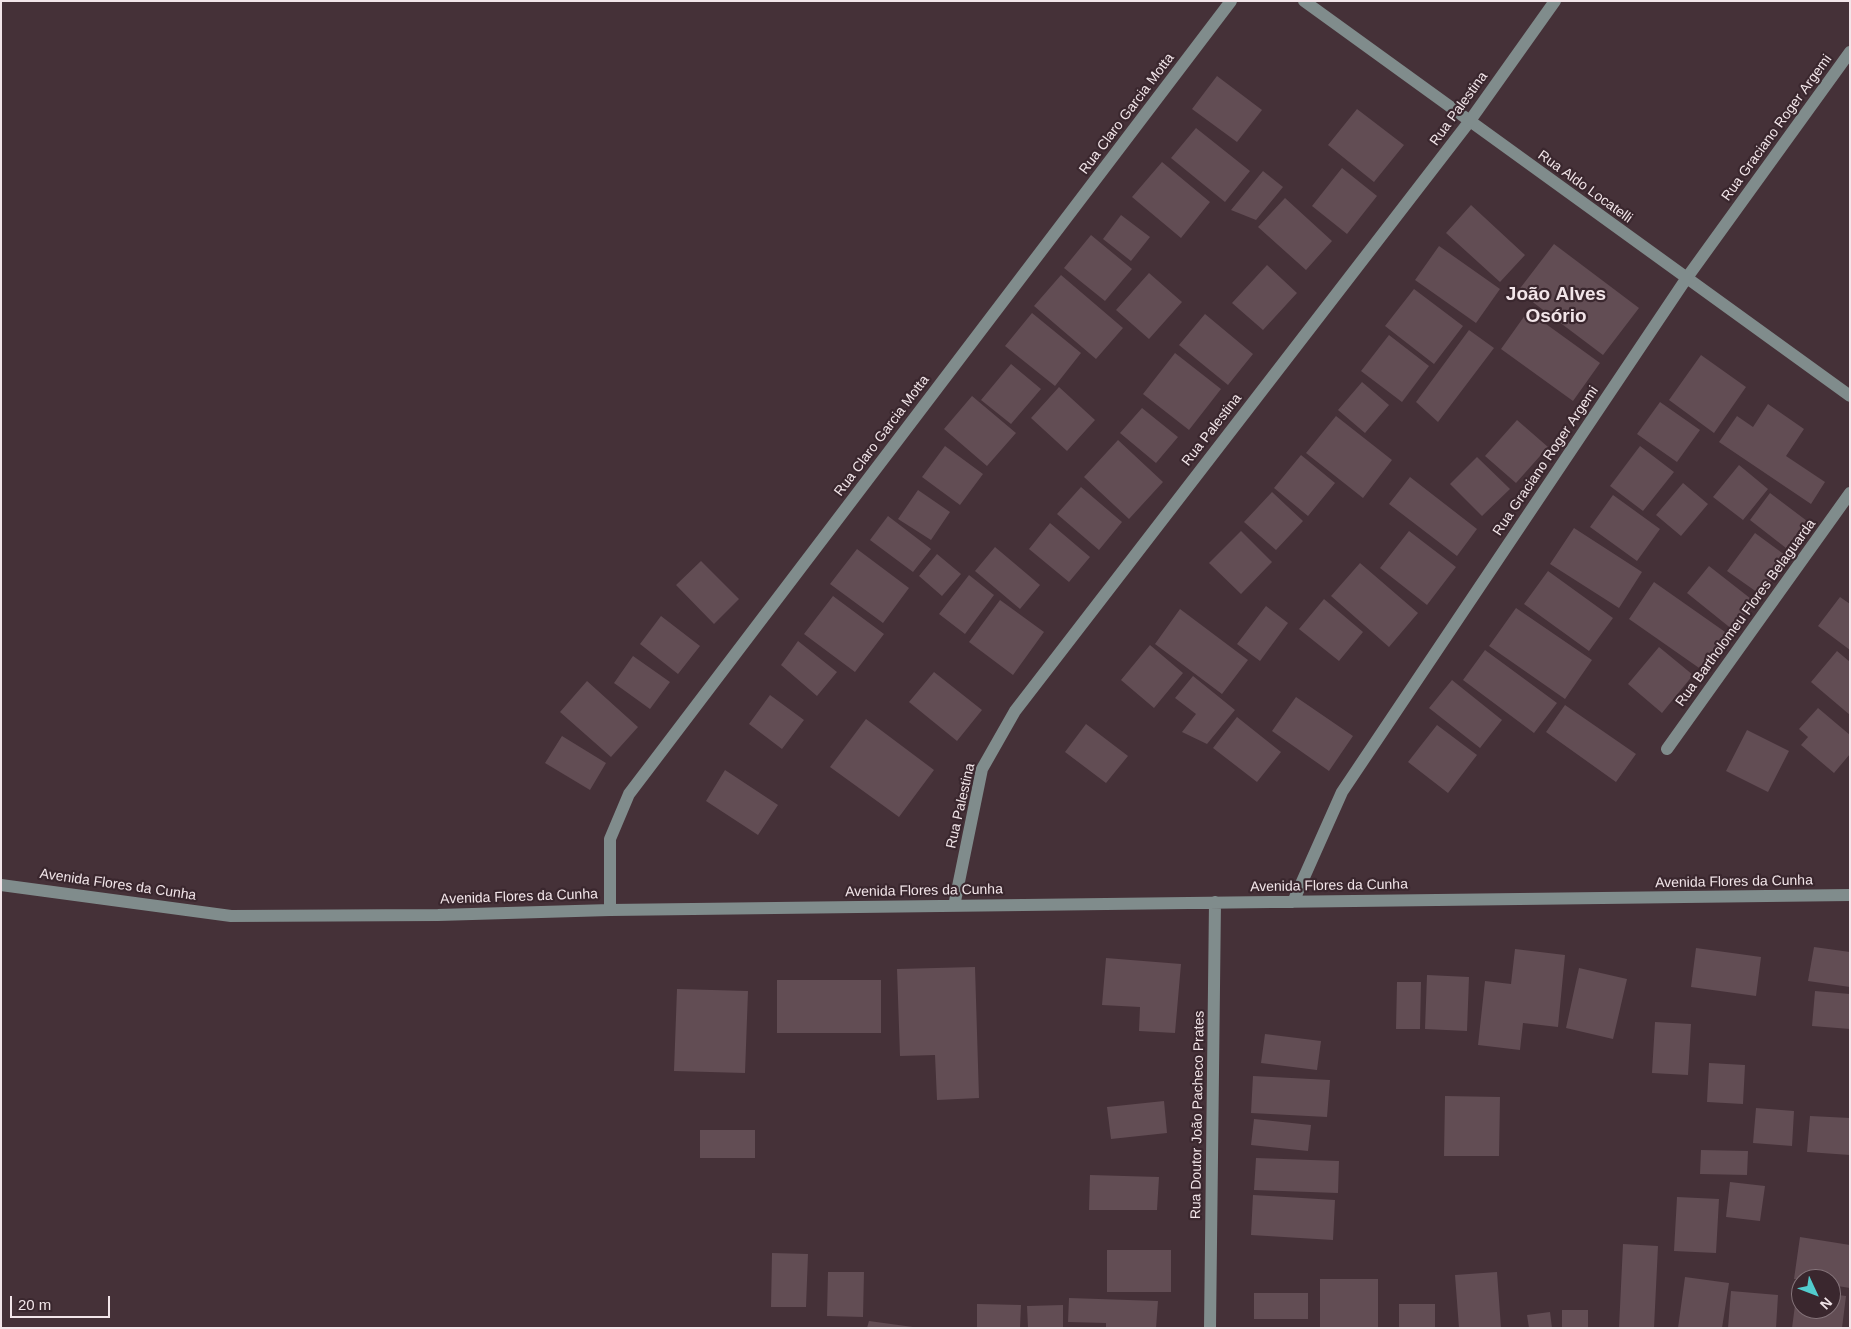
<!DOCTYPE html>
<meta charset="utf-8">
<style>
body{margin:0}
#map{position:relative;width:1851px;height:1329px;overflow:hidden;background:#453138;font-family:Arial,sans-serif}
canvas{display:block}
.frame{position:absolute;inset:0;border:2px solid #f2e5e9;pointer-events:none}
.north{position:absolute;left:1791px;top:1269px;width:50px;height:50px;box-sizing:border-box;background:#3a272e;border:1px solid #847379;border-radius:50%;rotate:133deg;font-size:14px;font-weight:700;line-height:20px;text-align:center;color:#f2e5e9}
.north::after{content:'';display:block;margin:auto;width:18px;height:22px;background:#52cdce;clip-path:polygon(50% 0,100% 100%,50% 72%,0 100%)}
.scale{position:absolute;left:10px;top:1296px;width:100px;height:22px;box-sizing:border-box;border:2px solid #f2e5e9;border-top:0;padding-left:6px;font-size:15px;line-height:18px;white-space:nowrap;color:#f2e5e9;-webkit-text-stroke:4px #3a272e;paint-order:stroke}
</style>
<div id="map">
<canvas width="1851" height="1329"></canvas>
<div class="frame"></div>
<div class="north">N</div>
<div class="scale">20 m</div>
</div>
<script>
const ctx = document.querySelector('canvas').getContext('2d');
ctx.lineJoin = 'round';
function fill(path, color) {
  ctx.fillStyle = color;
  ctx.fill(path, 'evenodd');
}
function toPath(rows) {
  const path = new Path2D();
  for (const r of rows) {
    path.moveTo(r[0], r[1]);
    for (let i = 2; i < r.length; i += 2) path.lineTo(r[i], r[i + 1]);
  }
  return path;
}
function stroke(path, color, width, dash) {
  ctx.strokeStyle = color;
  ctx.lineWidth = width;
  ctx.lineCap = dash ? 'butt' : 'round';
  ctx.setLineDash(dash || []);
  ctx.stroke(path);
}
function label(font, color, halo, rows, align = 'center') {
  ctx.font = font + ' Arial,sans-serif';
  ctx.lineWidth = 4.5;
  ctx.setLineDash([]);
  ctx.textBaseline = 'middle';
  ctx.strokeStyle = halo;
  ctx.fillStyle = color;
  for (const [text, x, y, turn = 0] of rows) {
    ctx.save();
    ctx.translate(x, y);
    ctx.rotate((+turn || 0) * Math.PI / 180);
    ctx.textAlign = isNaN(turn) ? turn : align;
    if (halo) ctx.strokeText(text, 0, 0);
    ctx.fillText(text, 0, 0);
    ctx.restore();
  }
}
fill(toPath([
 [1217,76,1262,110,1237,142,1192,109],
 [1357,109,1404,145,1374,182,1328,145],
 [1196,128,1250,171,1225,202,1171,158],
 [1162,162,1210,202,1181,238,1132,197],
 [1342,168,1377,196,1347,234,1312,206],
 [1263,171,1283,187,1256,220,1231,210],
 [1285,198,1332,241,1306,270,1258,227],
 [1471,205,1525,255,1500,282,1446,233],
 [1121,215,1150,237,1131,261,1103,239],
 [1091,235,1132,269,1105,301,1064,268],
 [1554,244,1639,308,1603,355,1518,291],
 [1439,246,1500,289,1476,323,1415,280],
 [1267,265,1297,293,1263,330,1232,303],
 [1149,273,1182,302,1149,339,1116,310],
 [1061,275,1123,328,1096,359,1034,306],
 [1414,289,1463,326,1434,364,1385,326],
 [1528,311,1600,363,1573,401,1501,349],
 [1032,313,1081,353,1055,386,1005,346],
 [1205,314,1253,354,1228,385,1179,345],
 [1469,330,1494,348,1438,422,1416,402],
 [1389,335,1429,366,1402,402,1361,371],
 [1175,353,1221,389,1189,430,1143,394],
 [1701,355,1746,387,1714,433,1669,400],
 [1011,364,1041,389,1011,424,981,400],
 [1362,382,1389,405,1365,433,1338,410],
 [1059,387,1095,420,1067,451,1031,418],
 [972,396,1016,433,987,466,944,429],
 [1660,402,1700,430,1677,462,1637,434],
 [1768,404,1804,429,1786,456,1825,482,1811,504,1719,442,1737,416,1753,427],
 [1142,408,1178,437,1156,463,1120,433],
 [1336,416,1392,460,1363,498,1306,453],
 [1517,420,1548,447,1516,483,1485,456],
 [1118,440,1163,482,1129,519,1084,477],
 [945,446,983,474,960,505,922,477],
 [1640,446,1674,472,1643,511,1610,486],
 [1301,455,1335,483,1308,516,1274,488],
 [1477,457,1510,489,1482,516,1450,484],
 [1739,465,1768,489,1743,520,1713,497],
 [1410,477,1477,529,1457,556,1389,504],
 [1683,483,1708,504,1681,536,1656,515],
 [1081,487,1122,522,1099,550,1057,514],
 [918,490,950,512,931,540,898,519],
 [1272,492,1303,521,1276,550,1244,522],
 [1770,493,1807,521,1786,548,1750,520],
 [1613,495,1660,529,1637,561,1590,527],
 [888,516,931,549,913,572,870,540],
 [1050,523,1090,557,1069,582,1029,549],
 [1574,528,1642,572,1619,608,1550,564],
 [1241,531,1272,562,1241,594,1209,563],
 [1409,531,1456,567,1427,605,1380,568],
 [1755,533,1789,558,1761,595,1727,571],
 [995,547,1040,585,1020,609,975,571],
 [857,549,909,588,883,623,830,584],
 [937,554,961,574,942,596,919,576],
 [701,561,739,599,714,624,676,585],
 [1360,563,1418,613,1389,647,1331,596],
 [1709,566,1755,602,1733,630,1687,593],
 [1548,571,1613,618,1589,651,1524,604],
 [969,575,994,595,965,634,939,614],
 [1654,582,1728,634,1702,670,1629,619],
 [833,596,884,634,855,672,804,634],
 [1840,597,1850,604,1850,650,1818,626],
 [1324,599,1363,632,1339,661,1299,629],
 [1000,600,1044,632,1013,675,969,642],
 [1266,606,1288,623,1260,661,1237,644],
 [1516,608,1592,660,1565,699,1489,646],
 [1180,609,1248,660,1222,694,1155,644],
 [661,616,700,646,678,674,640,644],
 [798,641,837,672,817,696,781,665],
 [1150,645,1183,673,1154,708,1121,680],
 [1659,647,1693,675,1662,713,1628,684],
 [1485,650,1557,703,1534,733,1463,680],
 [1837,651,1850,662,1850,715,1811,682],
 [633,656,670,682,650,709,614,683],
 [934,672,982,710,957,741,909,702],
 [1193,676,1235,710,1207,744,1182,732,1196,714,1175,698],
 [1452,680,1502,720,1480,748,1429,708],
 [587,681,638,727,611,757,560,712],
 [770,695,804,720,782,749,749,724],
 [1296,697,1353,736,1329,771,1272,731],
 [1565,705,1636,754,1616,782,1546,732],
 [1818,708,1850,735,1850,754,1834,773,1801,745,1808,737,1799,729],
 [1237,717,1281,752,1257,782,1213,748],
 [866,719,934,770,899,817,830,767],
 [1086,724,1128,756,1106,783,1065,752],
 [1437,725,1477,755,1448,793,1408,762],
 [1747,730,1789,751,1768,792,1726,771],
 [562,736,606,763,590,790,545,763],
 [725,770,778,805,758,835,706,801],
 [1814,947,1850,952,1850,987,1808,981],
 [1696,948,1761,957,1756,996,1691,987],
 [1515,949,1565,955,1558,1027,1523,1023,1520,1050,1478,1045,1485,981,1511,984],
 [1106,958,1181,964,1175,1033,1139,1031,1140,1007,1102,1005],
 [975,967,979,1098,937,1100,935,1055,900,1056,897,969],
 [1579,968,1627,979,1613,1039,1566,1028],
 [1427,975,1469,977,1467,1031,1425,1029],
 [777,980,881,980,881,1033,777,1033],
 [1397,982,1421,982,1420,1029,1396,1029],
 [677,989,748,991,745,1073,674,1071],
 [1815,991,1850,994,1850,1029,1812,1026],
 [1655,1022,1691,1024,1688,1075,1652,1073],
 [1265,1034,1321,1041,1317,1070,1261,1063],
 [1709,1063,1745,1065,1743,1104,1707,1102],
 [1253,1076,1330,1080,1327,1117,1251,1113],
 [1445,1096,1500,1097,1499,1156,1444,1156],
 [1164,1101,1167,1133,1111,1139,1107,1107],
 [1756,1108,1794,1111,1792,1146,1753,1143],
 [1810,1116,1850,1118,1850,1155,1807,1152],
 [1254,1119,1311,1125,1308,1151,1251,1145],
 [700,1130,755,1130,755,1158,700,1158],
 [1701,1150,1748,1151,1747,1175,1700,1174],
 [1256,1158,1339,1161,1338,1193,1254,1190],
 [1090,1175,1159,1177,1157,1210,1089,1210],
 [1730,1182,1765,1186,1760,1221,1726,1217],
 [1253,1195,1335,1200,1333,1240,1251,1235],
 [1677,1197,1719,1199,1716,1253,1674,1251],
 [1800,1237,1850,1245,1850,1288,1831,1285,1831,1279,1794,1279],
 [1623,1244,1658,1246,1654,1328,1619,1328],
 [1107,1250,1171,1250,1171,1292,1107,1292],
 [772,1253,808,1254,806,1307,771,1307],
 [828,1272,864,1272,863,1317,827,1316],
 [1497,1272,1501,1328,1459,1328,1455,1275],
 [1685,1277,1729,1283,1722,1328,1678,1328],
 [1320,1279,1378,1279,1378,1328,1320,1328],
 [1797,1290,1801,1291,1801,1309,1831,1309,1831,1294,1846,1296,1842,1328,1792,1328],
 [1731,1291,1778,1295,1776,1328,1728,1328],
 [1254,1293,1308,1293,1308,1319,1254,1319],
 [1069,1298,1158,1301,1156,1328,1106,1328,1106,1323,1068,1322],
 [977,1304,1021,1305,1020,1328,977,1328],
 [1399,1304,1435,1304,1435,1328,1399,1328],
 [1063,1305,1063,1328,1028,1328,1027,1306],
 [1562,1310,1588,1310,1588,1328,1562,1328],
 [1550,1312,1552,1328,1529,1328,1527,1315],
 [869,1321,913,1327,913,1328,867,1328]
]), '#624d54');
stroke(toPath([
 [1304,1,1850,396],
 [1667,749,1850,493],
 [1,885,231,916,438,915,610,910,1850,895],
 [1293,902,1342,792,1686,279,1850,52],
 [954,906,982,769,1015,711,1469,122,1555,1],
 [610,910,610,839,629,794,1231,1],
 [1210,1328,1215,902]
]), '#808c8c', 12);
label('14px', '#f2e5e9', '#3a272e', [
 ["Rua Palestina",1459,109,-54],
 ["Rua Claro Garcia Motta",1127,114,-53],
 ["Rua Graciano Roger Argemi",1777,128,-54],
 ["Rua Aldo Locatelli",1585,187,36],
 ["Rua Palestina",1212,430,-52],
 ["Rua Claro Garcia Motta",882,436,-53],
 ["Rua Graciano Roger Argemi",1546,461,-56],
 ["Rua Bartholomeu Flores Belaguarda",1746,613,-54],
 ["Rua Palestina",961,806,-77],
 ["Avenida Flores da Cunha",1734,882,-1],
 ["Avenida Flores da Cunha",118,885,8],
 ["Avenida Flores da Cunha",1329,886,-1],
 ["Avenida Flores da Cunha",924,891,-1],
 ["Avenida Flores da Cunha",519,897,-2],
 ["Rua Doutor João Pacheco Prates",1198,1115,-89]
]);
label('bold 19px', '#f2e5e9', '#3a272e', [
 ["João Alves",1556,295],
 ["Osório",1556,317]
]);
</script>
